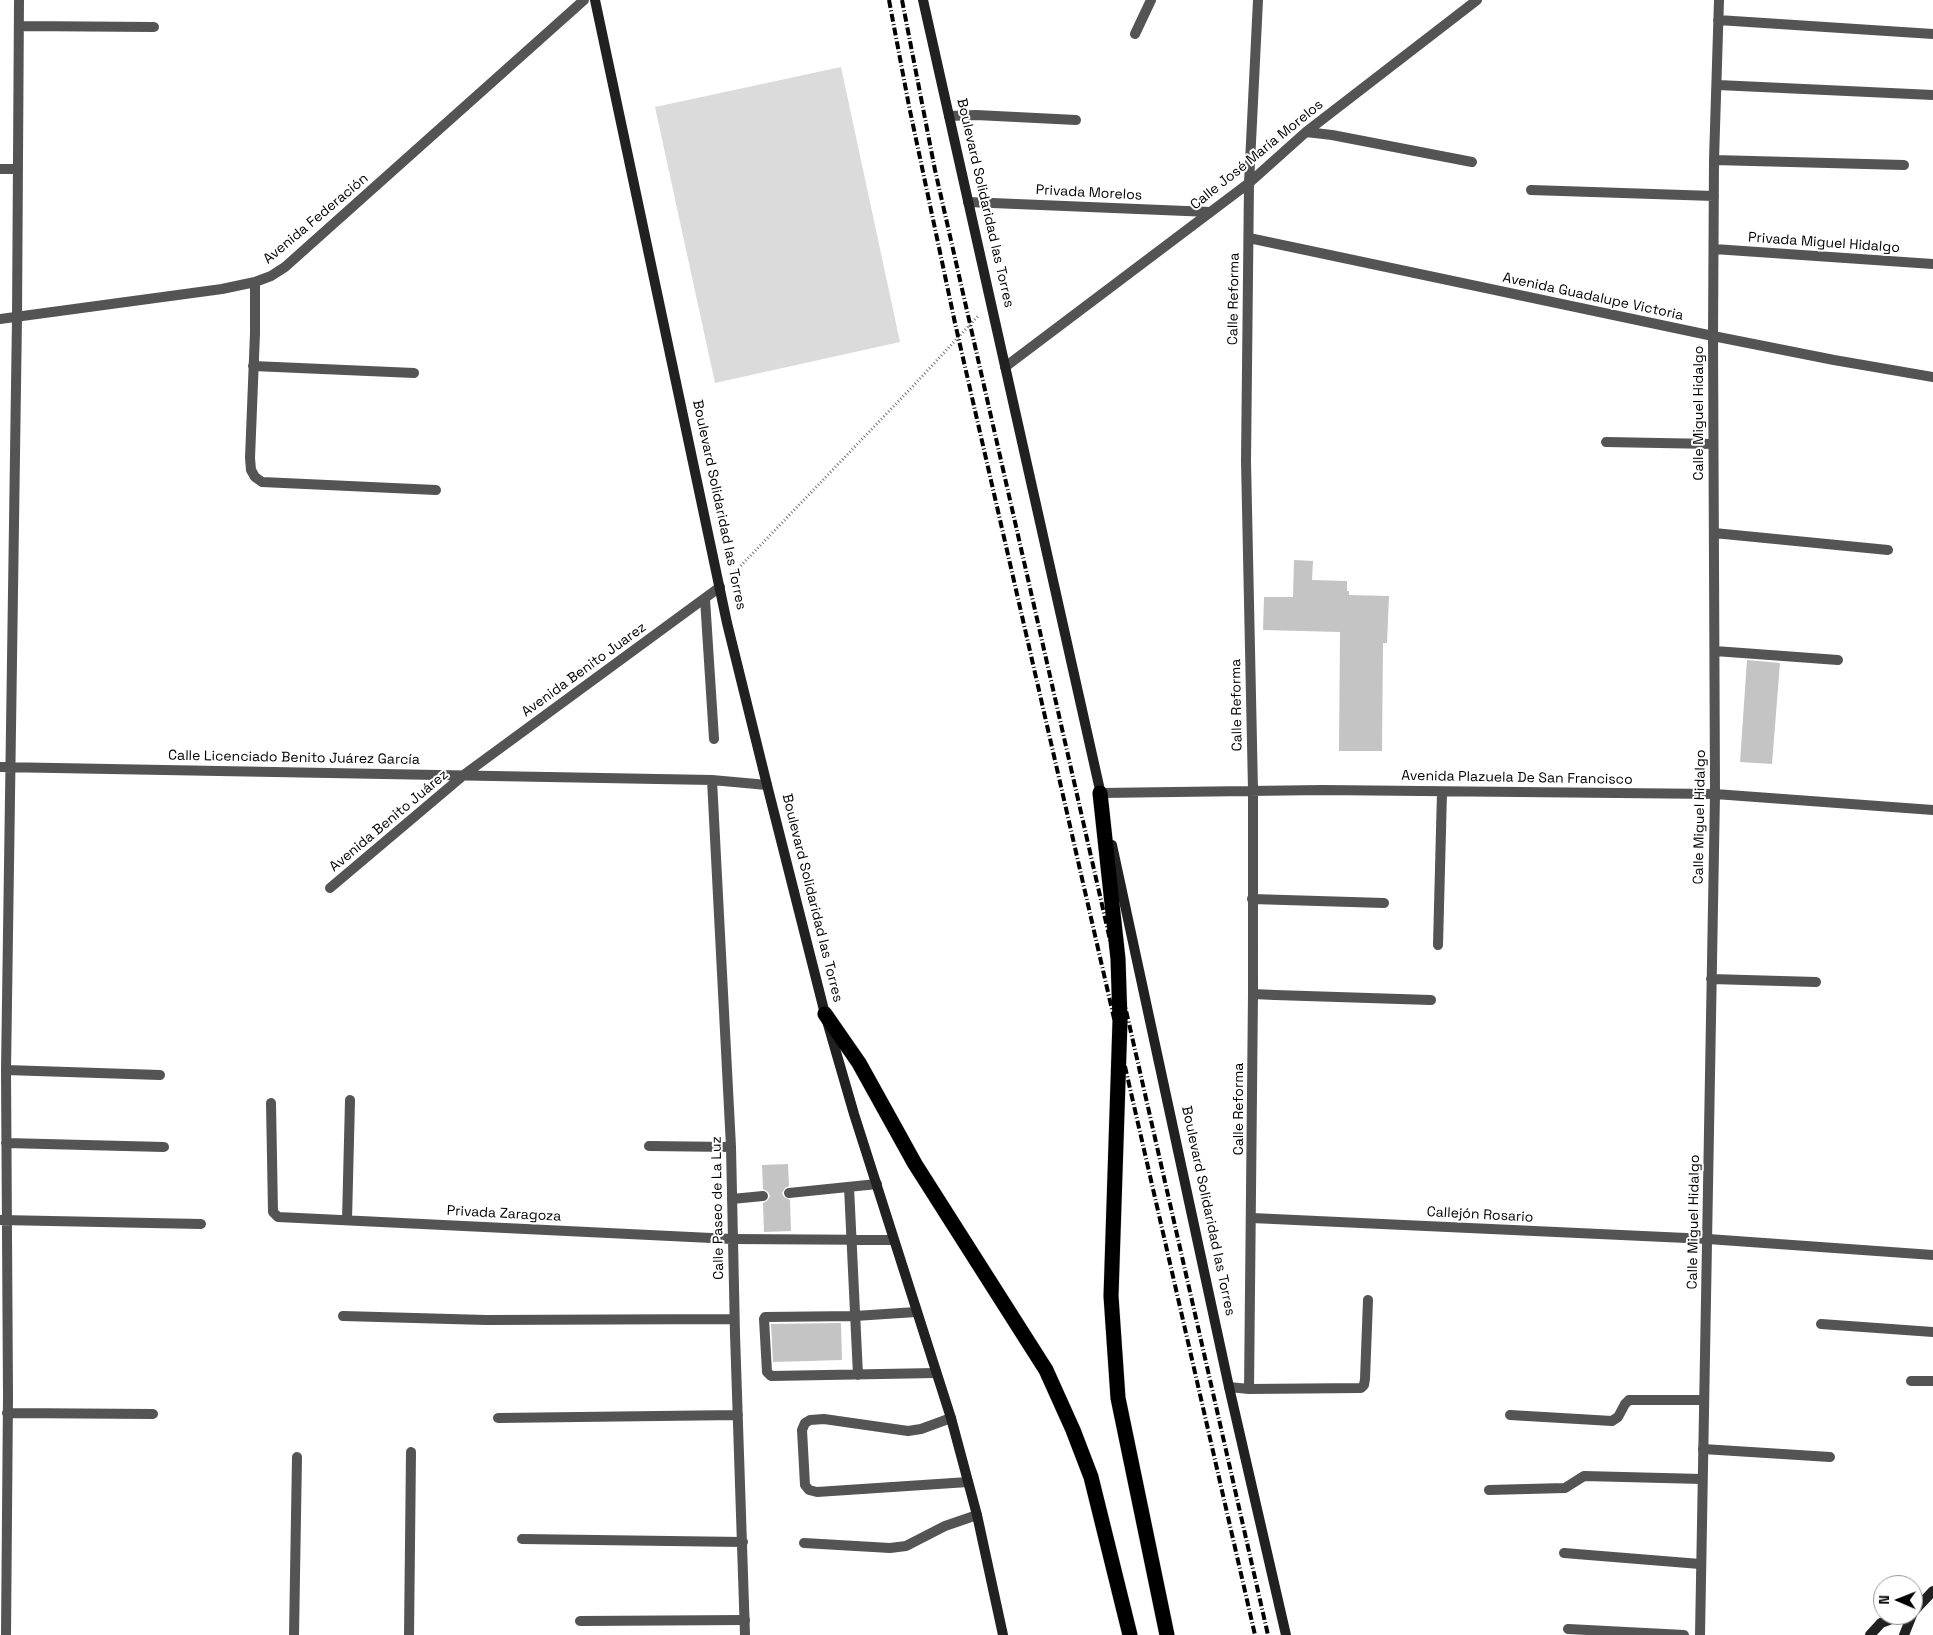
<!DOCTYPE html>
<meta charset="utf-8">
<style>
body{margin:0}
#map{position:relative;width:1933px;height:1635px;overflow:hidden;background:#fff;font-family:"Space Grotesk",sans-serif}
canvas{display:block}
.north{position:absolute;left:1873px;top:1575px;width:50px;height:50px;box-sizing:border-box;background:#fff;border:1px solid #999;border-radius:50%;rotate:271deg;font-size:14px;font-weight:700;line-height:20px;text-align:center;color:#000}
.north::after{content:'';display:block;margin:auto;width:18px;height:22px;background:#000;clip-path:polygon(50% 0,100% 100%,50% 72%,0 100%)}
</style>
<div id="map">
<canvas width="1933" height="1635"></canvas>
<div class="north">N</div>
</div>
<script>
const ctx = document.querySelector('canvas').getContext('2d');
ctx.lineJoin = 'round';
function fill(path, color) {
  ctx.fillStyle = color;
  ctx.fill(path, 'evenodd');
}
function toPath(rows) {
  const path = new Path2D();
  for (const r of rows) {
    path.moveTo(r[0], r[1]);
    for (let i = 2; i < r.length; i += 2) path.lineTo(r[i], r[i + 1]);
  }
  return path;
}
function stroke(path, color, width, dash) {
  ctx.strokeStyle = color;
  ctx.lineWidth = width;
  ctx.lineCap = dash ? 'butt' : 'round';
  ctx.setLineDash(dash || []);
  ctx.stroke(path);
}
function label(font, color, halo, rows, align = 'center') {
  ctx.font = font + ' "Space Grotesk",sans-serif';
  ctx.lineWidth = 4;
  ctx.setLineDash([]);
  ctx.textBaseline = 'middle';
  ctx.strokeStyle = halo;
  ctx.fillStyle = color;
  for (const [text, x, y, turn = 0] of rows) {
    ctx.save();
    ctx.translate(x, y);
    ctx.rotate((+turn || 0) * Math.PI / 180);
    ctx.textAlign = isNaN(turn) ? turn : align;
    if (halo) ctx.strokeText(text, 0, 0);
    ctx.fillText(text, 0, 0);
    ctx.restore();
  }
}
fill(toPath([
 [841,67,900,342,715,383,655,107]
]), '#dbdbdb');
fill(toPath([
 [1294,560,1313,561,1312,580,1347,581,1347,591,1349,591,1349,595,1389,596,1387,643,1383,643,1382,751,1339,751,1340,632,1263,630,1264,597,1293,597],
 [1747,660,1780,663,1772,764,1740,762],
 [788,1164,789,1186,785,1188,782,1193,784,1197,790,1200,791,1231,764,1232,763,1203,767,1201,770,1196,768,1192,763,1189,762,1165],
 [841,1323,842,1360,773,1362,771,1324]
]), '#c4c4c4');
const highway = toPath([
 [1100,793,1118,959,1120,1021,1111,1296,1118,1398,1167,1635],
 [825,1014,859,1063,915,1164,1046,1370,1073,1430,1091,1477,1130,1635]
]);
stroke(highway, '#dbdbdb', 16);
stroke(toPath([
 [731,576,914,385,978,316]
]), '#767676', 3, [1, 2.5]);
stroke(toPath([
 [1135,34,1151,0],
 [949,116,976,115,1076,120],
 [968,202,1210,212],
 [1275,995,1431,1000],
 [849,1187,858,1375],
 [789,1193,877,1184],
 [732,1199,763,1196],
 [732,1239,893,1240],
 [1708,1239,1933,1255],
 [916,1312,855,1316,765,1317,764,1319,767,1372,771,1376,936,1373],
 [1821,1324,1933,1332],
 [1911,1381,1933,1381],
 [1249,1389,1361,1388,1364,1385,1365,1379,1368,1300],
 [1510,1415,1612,1421,1618,1417,1625,1404,1629,1400,1704,1400],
 [951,1418,921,1429,908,1431,824,1419,810,1420,805,1423,802,1430,805,1485,809,1490,817,1492,968,1482],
 [1703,1449,1830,1457],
 [1489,1490,1565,1488,1584,1476,1702,1479],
 [804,1543,890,1548,906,1546,945,1526,977,1515],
 [1564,1553,1700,1564],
 [580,1621,745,1620],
 [1568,1629,1684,1635]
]), '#545454', 10);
stroke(toPath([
 [1718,20,1933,34],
 [20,26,154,27],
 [1718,85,1933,95],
 [1306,132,1332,135,1472,162],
 [1714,160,1904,165],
 [0,169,18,169],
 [1531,190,1714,196],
 [1249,238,1713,336,1834,360,1933,377],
 [1714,249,1933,264],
 [255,282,255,333,250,458,251,470,255,477,262,482,436,490],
 [0,319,222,289,255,282,271,276,285,267,584,0],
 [253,366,414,373],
 [1005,367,1249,183,1306,132,1477,0],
 [1606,442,1713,444],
 [1714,533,1888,550],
 [705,599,714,739],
 [1715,651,1838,660],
 [0,767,712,780,767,785],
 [712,780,731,1147,735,1334,745,1635],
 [1100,793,1323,790,1715,794,1933,810],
 [330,888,465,774,720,587],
 [1252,899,1384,903],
 [1438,945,1442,792],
 [1711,979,1816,982],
 [1253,994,1275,995],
 [6,1070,160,1075],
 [271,1103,273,1212,278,1217,732,1239],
 [6,1143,164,1147],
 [649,1146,731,1147],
 [1252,1218,1708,1239],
 [1,1220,201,1224],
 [347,1220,350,1100],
 [343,1316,486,1320,734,1319],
 [1229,1387,1249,1389,1253,994,1253,790,1246,461,1249,183,1258,0],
 [7,1413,153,1414],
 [498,1418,738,1415],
 [522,1539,743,1542],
 [6,1635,8,1396,6,1070,17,318,19,0],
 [294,1635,297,1457],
 [409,1635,411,1452],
 [1700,1635,1715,794,1713,336,1714,160,1719,0]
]), '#545454', 10);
stroke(toPath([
 [595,0,727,623,767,785,825,1014,854,1114,951,1418,977,1515,1003,1635],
 [923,0,1102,799],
 [1112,845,1229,1387,1286,1635],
 [1913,1612,1933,1591],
 [1870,1635,1881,1623,1902,1615],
 [1904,1635,1912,1615]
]), '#212121', 10);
stroke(highway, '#000', 15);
stroke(toPath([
 [889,0,909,106,955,323,1255,1635],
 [902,0,935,170,1268,1635]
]), '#000', 4, [8, 2.5, 1, 2.5]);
label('14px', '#000', '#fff', [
 ["Calle José María Morelos",1257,155,-39],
 ["Privada Morelos",1089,193,3],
 ["Boulevard Solidaridad las Torres",985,203,77],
 ["Avenida Federación",316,219,-40],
 ["Privada Miguel Hidalgo",1824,243,4],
 ["Avenida Guadalupe Victoria",1593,297,12],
 ["Calle Reforma",1234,299,-89],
 ["Calle Miguel Hidalgo",1699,413,-90],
 ["Boulevard Solidaridad las Torres",719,505,78],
 ["Avenida Benito Juarez",584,670,-36],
 ["Calle Reforma",1237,705,-91],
 ["Calle Licenciado Benito Juárez García",294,758,1],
 ["Avenida Plazuela De San Francisco",1517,778,1],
 ["Calle Miguel Hidalgo",1700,817,-89],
 ["Avenida Benito Juárez",389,821,-40],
 ["Boulevard Solidaridad las Torres",812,898,76],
 ["Calle Reforma",1239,1109,-90],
 ["Calle Paseo de La Luz",718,1208,-91],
 ["Boulevard Solidaridad las Torres",1208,1211,78],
 ["Privada Zaragoza",504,1214,3],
 ["Callejón Rosario",1480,1215,3],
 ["Calle Miguel Hidalgo",1694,1222,-89]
]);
</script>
